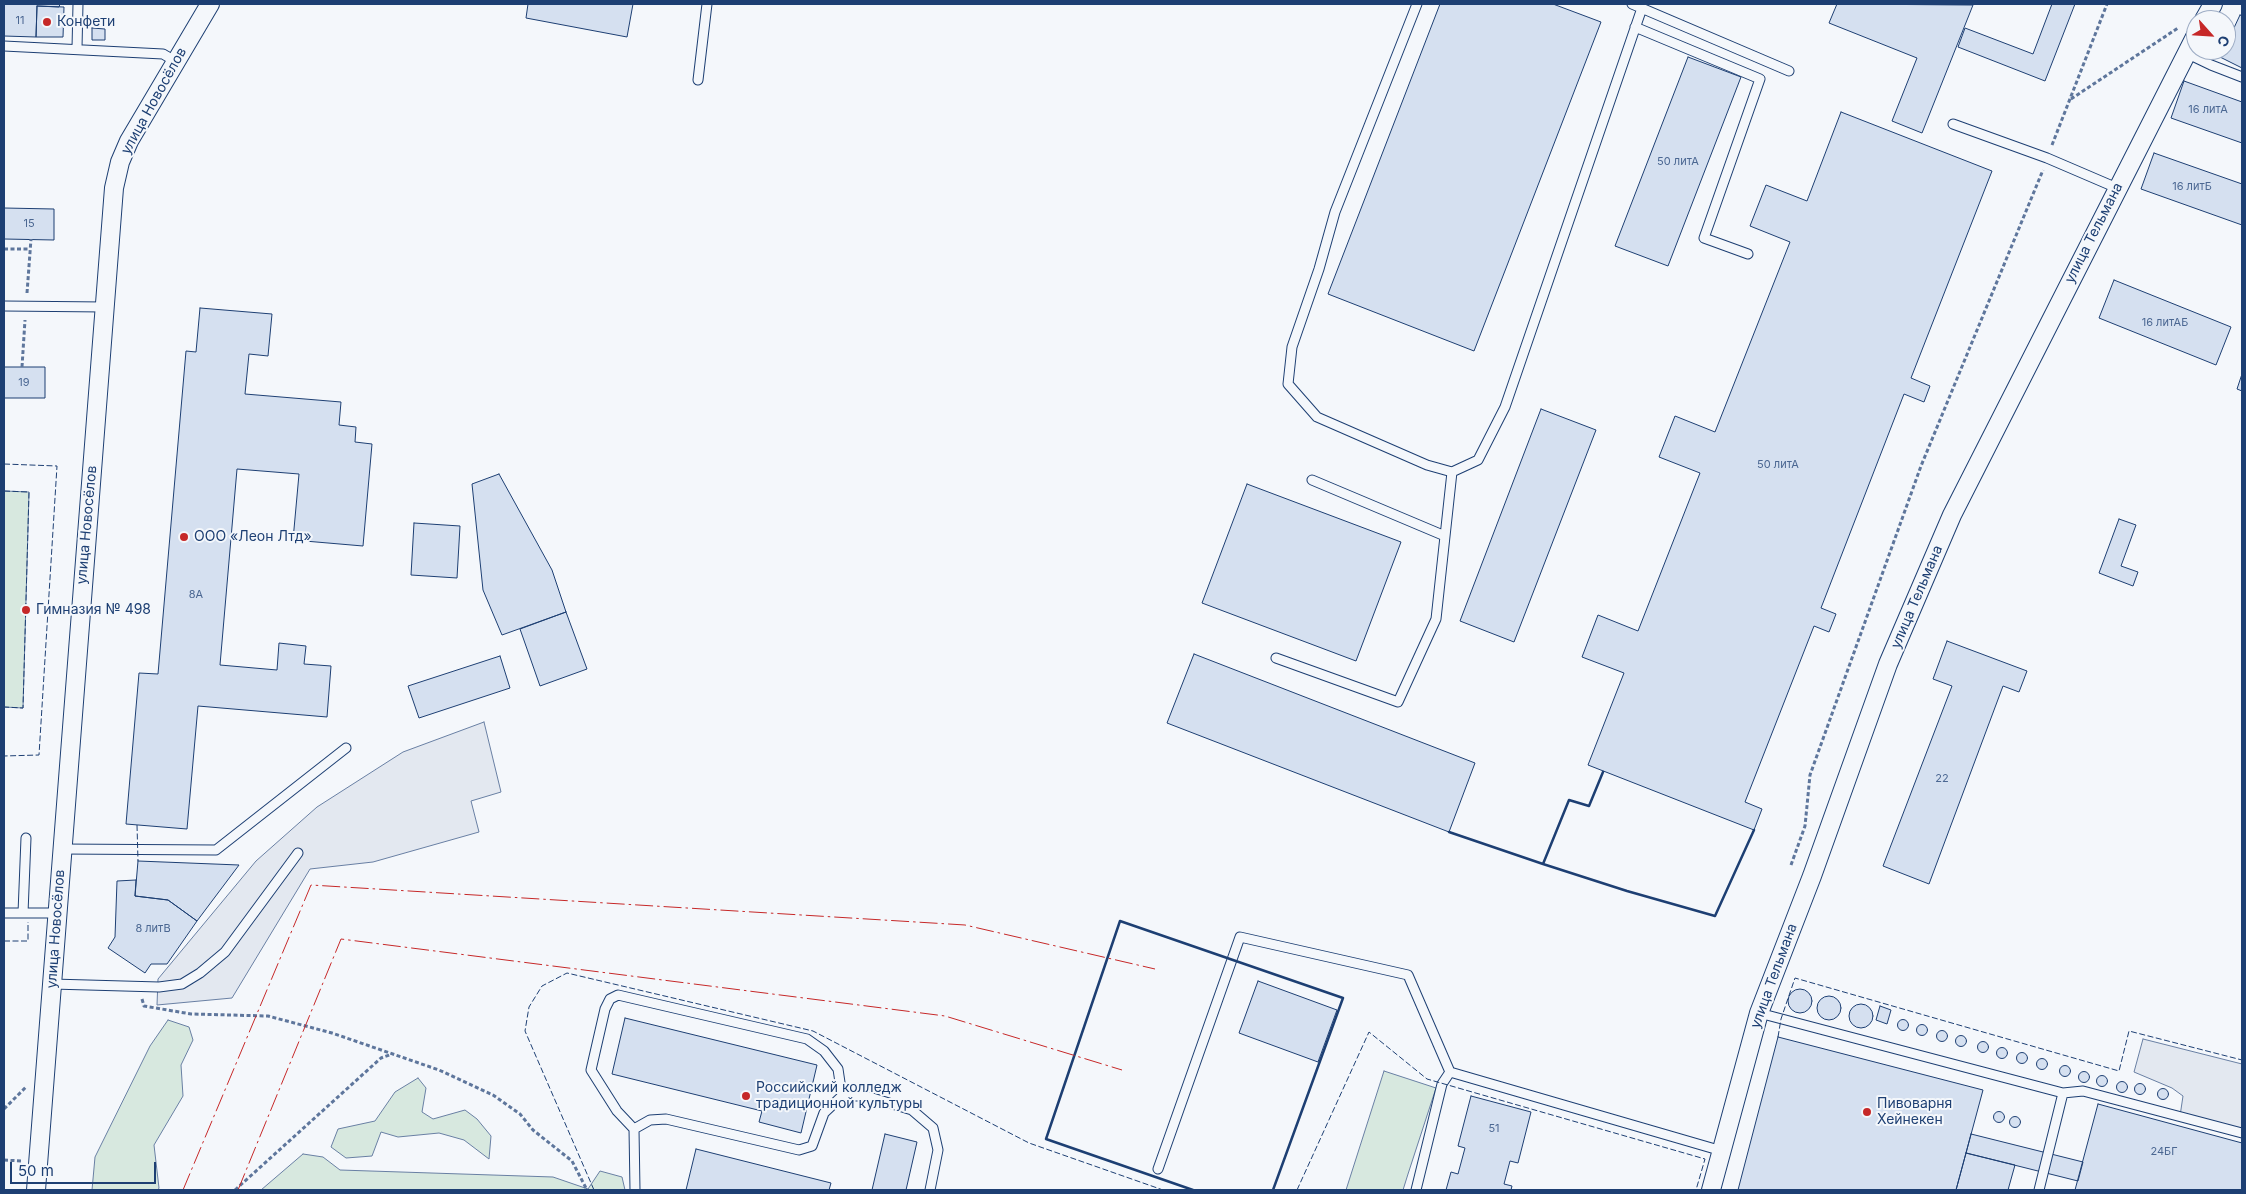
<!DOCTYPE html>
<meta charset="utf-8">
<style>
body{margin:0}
#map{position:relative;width:2246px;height:1194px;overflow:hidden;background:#f4f7fb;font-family:Inter,sans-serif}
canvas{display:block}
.frame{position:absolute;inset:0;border:5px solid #1d3f73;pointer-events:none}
.north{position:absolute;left:2186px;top:10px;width:50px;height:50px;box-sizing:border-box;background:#f4f7fb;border:1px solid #9eadc5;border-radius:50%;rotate:116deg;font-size:14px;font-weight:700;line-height:20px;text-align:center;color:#1d3f73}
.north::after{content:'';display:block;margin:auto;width:18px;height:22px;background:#c62828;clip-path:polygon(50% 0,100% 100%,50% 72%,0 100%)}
.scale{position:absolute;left:10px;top:1162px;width:146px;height:22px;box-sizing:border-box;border:2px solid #1d3f73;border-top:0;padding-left:6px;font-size:15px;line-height:18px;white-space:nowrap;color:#1d3f73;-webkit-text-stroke:4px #f4f7fb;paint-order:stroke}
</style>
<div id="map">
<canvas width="2246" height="1194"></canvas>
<div class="frame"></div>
<div class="north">С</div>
<div class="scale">50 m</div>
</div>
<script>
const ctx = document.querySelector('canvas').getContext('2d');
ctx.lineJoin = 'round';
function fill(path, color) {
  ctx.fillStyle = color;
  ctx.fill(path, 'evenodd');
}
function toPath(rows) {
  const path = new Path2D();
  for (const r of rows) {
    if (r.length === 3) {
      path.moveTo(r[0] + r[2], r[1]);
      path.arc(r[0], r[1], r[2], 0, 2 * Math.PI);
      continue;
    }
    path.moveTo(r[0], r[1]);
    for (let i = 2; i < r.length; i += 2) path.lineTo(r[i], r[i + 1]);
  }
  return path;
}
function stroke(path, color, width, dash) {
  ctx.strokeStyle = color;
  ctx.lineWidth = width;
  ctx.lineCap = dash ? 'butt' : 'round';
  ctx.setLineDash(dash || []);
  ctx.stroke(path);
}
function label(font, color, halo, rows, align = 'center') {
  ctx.font = font + ' Inter,sans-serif';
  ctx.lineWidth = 4;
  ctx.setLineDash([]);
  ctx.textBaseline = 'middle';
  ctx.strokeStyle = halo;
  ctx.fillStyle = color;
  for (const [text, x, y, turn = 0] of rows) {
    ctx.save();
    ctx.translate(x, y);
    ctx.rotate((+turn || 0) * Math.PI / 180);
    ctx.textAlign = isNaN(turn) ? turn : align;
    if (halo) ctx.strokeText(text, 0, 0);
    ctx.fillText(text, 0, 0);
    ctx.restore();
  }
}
const green = toPath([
 [4,491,29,492,23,708,4,707,4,491],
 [168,1020,189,1027,193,1040,181,1065,183,1096,154,1145,159,1188,158,1190,92,1190,95,1157,150,1046,168,1020],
 [1384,1071,1436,1088,1408,1174,1403,1190,1346,1190,1384,1071],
 [418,1078,426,1088,422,1112,433,1119,465,1110,477,1119,491,1136,489,1159,464,1140,439,1133,398,1137,381,1132,372,1156,346,1158,331,1147,338,1129,375,1121,395,1092,418,1078],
 [303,1154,323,1157,340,1170,553,1177,588,1189,600,1171,622,1177,625,1190,261,1190,303,1154]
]);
fill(green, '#d7e8df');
stroke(green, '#687fa3', 1);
const parking = toPath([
 [484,722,501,792,471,801,479,832,373,862,310,869,232,998,157,1005,158,979,256,861,317,807,403,752,484,722],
 [2143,1039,2242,1064,2242,1133,2180,1116,2183,1096,2172,1088,2134,1072,2143,1039]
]);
fill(parking, '#e3e8f0');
stroke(parking, '#687fa3', 1);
const building = toPath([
 [4,4,60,4,59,7,37,6,36,37,4,36,4,4],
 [528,4,633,4,627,37,526,18,528,4],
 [1440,4,1553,4,1601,22,1474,351,1328,294,1440,4],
 [1837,4,1973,5,1922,133,1892,121,1917,58,1829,23,1837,4],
 [2052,4,2075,4,2045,81,1958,47,1965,28,2033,54,2052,4],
 [37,6,64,7,63,37,36,37,37,6],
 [2240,15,2242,16,2242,68,2220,57,2224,50,2226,50,2226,45,2240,15],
 [92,28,105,29,105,40,92,40,92,28],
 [1688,57,1741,77,1668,266,1615,246,1688,57],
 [2184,81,2242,102,2242,143,2171,118,2184,81],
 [1841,112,1992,171,1911,378,1930,386,1924,402,1904,394,1821,608,1836,614,1829,632,1814,626,1745,802,1762,809,1754,830,1588,765,1624,673,1582,657,1598,615,1638,631,1700,473,1659,457,1675,416,1715,432,1790,242,1750,226,1766,185,1807,201,1841,112],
 [2154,153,2242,184,2242,225,2141,189,2154,153],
 [4,208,54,209,54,240,4,239,4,208],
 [2114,280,2231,327,2216,365,2099,318,2114,280],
 [200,308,272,314,268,356,249,354,245,394,341,402,339,425,356,427,355,442,372,444,363,546,293,540,299,474,237,469,220,665,277,670,279,643,306,646,304,664,331,666,327,717,198,706,187,829,126,824,139,673,158,674,186,351,196,352,200,308],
 [4,367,45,367,45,398,4,398,4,367],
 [2242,374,2242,391,2237,389,2242,374],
 [1541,409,1596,430,1514,642,1460,621,1541,409],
 [499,474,552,570,566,612,502,635,483,590,472,484,499,474],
 [1247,484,1401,542,1356,661,1202,603,1247,484],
 [2119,519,2136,525,2121,566,2138,572,2133,586,2099,573,2119,519],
 [414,523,460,526,457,578,411,575,414,523],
 [566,612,587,669,540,686,520,629,566,612],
 [1947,641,2027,671,2019,692,2003,686,1929,884,1883,866,1952,686,1933,679,1947,641],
 [1194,654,1475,763,1449,832,1167,723,1194,654],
 [500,656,510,688,419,718,408,686,500,656],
 [138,861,239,865,197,921,168,900,135,896,138,861],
 [136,880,135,896,168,900,197,921,167,964,151,964,145,973,108,948,115,937,117,881,136,880],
 [1258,981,1337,1010,1318,1062,1239,1033,1258,981],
 [1800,1001,12],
 [1829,1008,12],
 [1861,1016,12],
 [1880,1006,1891,1010,1887,1024,1876,1020,1880,1006],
 [625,1018,817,1065,801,1133,759,1122,762,1111,612,1074,625,1018],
 [1903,1025,5.5],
 [1922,1030,5.5],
 [1942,1036,5.5],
 [1961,1041,5.5],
 [1778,1037,1983,1090,1956,1190,1738,1190,1778,1037],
 [1983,1047,5.5],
 [2002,1053,5.5],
 [2022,1058,5.5],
 [2042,1064,5.5],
 [2065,1071,5.5],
 [2084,1077,5.5],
 [2102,1081,5.5],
 [2122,1087,5.5],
 [2140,1089,5.5],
 [2163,1094,5.5],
 [1471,1096,1531,1112,1518,1163,1510,1161,1504,1184,1512,1186,1511,1190,1446,1190,1451,1172,1458,1174,1465,1148,1458,1146,1471,1096],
 [2098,1104,2242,1143,2242,1190,2075,1190,2098,1104],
 [1999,1117,5.5],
 [2015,1122,5.5],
 [885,1134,917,1142,906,1190,872,1190,885,1134],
 [1971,1134,2083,1162,2078,1181,1966,1153,1971,1134],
 [696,1149,831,1183,829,1190,686,1190,696,1149],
 [1966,1153,2015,1165,2008,1190,1956,1190,1966,1153]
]);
fill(building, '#d5e0f0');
stroke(building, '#1d3f73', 1);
const lane = toPath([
 [1417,4,1335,212,1319,269,1292,347,1288,384,1317,417,1427,465,1452,472,1478,460,1505,407,1642,8],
 [1632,4,1789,71],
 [1635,27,1760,79,1704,238,1748,254],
 [4,46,163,54,175,61],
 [77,48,78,4],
 [2186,53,2211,65,2242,77],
 [698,80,707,4],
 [1953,124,2047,158,2117,188],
 [4,306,104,307],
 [1312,480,1445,536],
 [1276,658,1398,702,1436,619,1452,472],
 [61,849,216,850,346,748],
 [4,913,57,913],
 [23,913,26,838],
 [52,984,159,987,182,984,200,973,225,952,298,853],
 [1759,1013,2063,1093,2083,1091,2242,1133],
 [634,1129,650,1120,666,1119,799,1150,812,1146,824,1113,842,1096,866,1096,912,1110,933,1128,938,1150,930,1190],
 [1158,1169,1240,937,1408,975,1450,1072],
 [635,1190,634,1129,617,1111,591,1070,605,1009,610,999,618,995,807,1039,824,1051,838,1069,842,1096],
 [1416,1190,1442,1084,1450,1072,1722,1151],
 [2039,1190,2063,1093]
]);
const street = toPath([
 [2204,20,2213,4],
 [36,1190,114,188,120,162,129,141,210,4],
 [1711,1190,1759,1013,1812,876,1888,664,1952,515,2196,35]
]);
stroke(lane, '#1d3f73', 11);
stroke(street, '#1d3f73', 20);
stroke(toPath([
 [2071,99,2178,28],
 [2052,145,2107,4],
 [4,249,30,249],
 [27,293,31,239],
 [22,367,25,320],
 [1791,865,1805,826,1810,775,1921,466,2043,170],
 [142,999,144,1006,191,1014,268,1016,332,1033,439,1070,493,1095,520,1114,533,1130,572,1161,587,1190],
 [4,1109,26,1087],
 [4,1160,21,1161],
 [235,1190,381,1058,392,1054]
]), '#5e769c', 3, [4, 2.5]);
stroke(lane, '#f4f7fb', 9);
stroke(street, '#f4f7fb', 18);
stroke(toPath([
 [4,464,57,466,39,755,4,756],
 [4,491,29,492,23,708,4,707],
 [137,825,138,861],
 [4,941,28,941,28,922],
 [1778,1037,1781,1019,1795,978,2119,1071,2129,1031,2242,1060],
 [594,1190,525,1031,529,1007,542,986,567,973,813,1031,1029,1143,1163,1190],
 [1297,1190,1369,1032,1427,1079,1705,1159,1696,1190]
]), '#1d3f73', 1, [6, 2.5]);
stroke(toPath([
 [1449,832,1543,864,1569,800,1589,806,1603,772],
 [1543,864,1627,891,1715,916,1754,830],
 [1193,1190,1046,1139,1120,921,1343,998,1273,1190]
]), '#1d3f73', 2.5);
stroke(toPath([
 [183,1190,311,885,965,925,1155,969],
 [238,1190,341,939,945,1016,1122,1070]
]), '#c62828', 1, [18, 4, 2.5, 4]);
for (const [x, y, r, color] of [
 [47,22,5,"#c62828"],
 [184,537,5,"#c62828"],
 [26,610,5,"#c62828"],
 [746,1096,5,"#c62828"],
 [1867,1112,5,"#c62828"]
]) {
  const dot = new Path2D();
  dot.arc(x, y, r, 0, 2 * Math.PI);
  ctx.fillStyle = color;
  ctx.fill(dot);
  stroke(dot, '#f4f7fb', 2);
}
label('11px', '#4b6792', null, [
 ["11",20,21],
 ["16 литА",2208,110],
 ["50 литА",1678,162],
 ["16 литБ",2192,187],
 ["15",29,224],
 ["16 литАБ",2165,323],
 ["19",24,383],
 ["50 литА",1778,465],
 ["8А",196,595],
 ["22",1942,779],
 ["8 литВ",153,929],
 ["51",1494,1129],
 ["24БГ",2164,1152]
]);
label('14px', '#1d3f73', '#f4f7fb', [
 ["Конфети",57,22],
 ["ООО «Леон Лтд»",194,537],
 ["Гимназия № 498",36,610],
 ["Российский колледж",756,1088],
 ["традиционной культуры",756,1104],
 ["Пивоварня",1877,1104],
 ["Хейнекен",1877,1120]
], 'left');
label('14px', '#1d3f73', '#f4f7fb', [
 ["улица Новосёлов",154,101,-61],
 ["улица Тельмана",2094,233,-63],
 ["улица Новосёлов",87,525,-85],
 ["улица Тельмана",1917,597,-67],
 ["улица Новосёлов",56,929,-86],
 ["улица Тельмана",1774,976,-70]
]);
</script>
